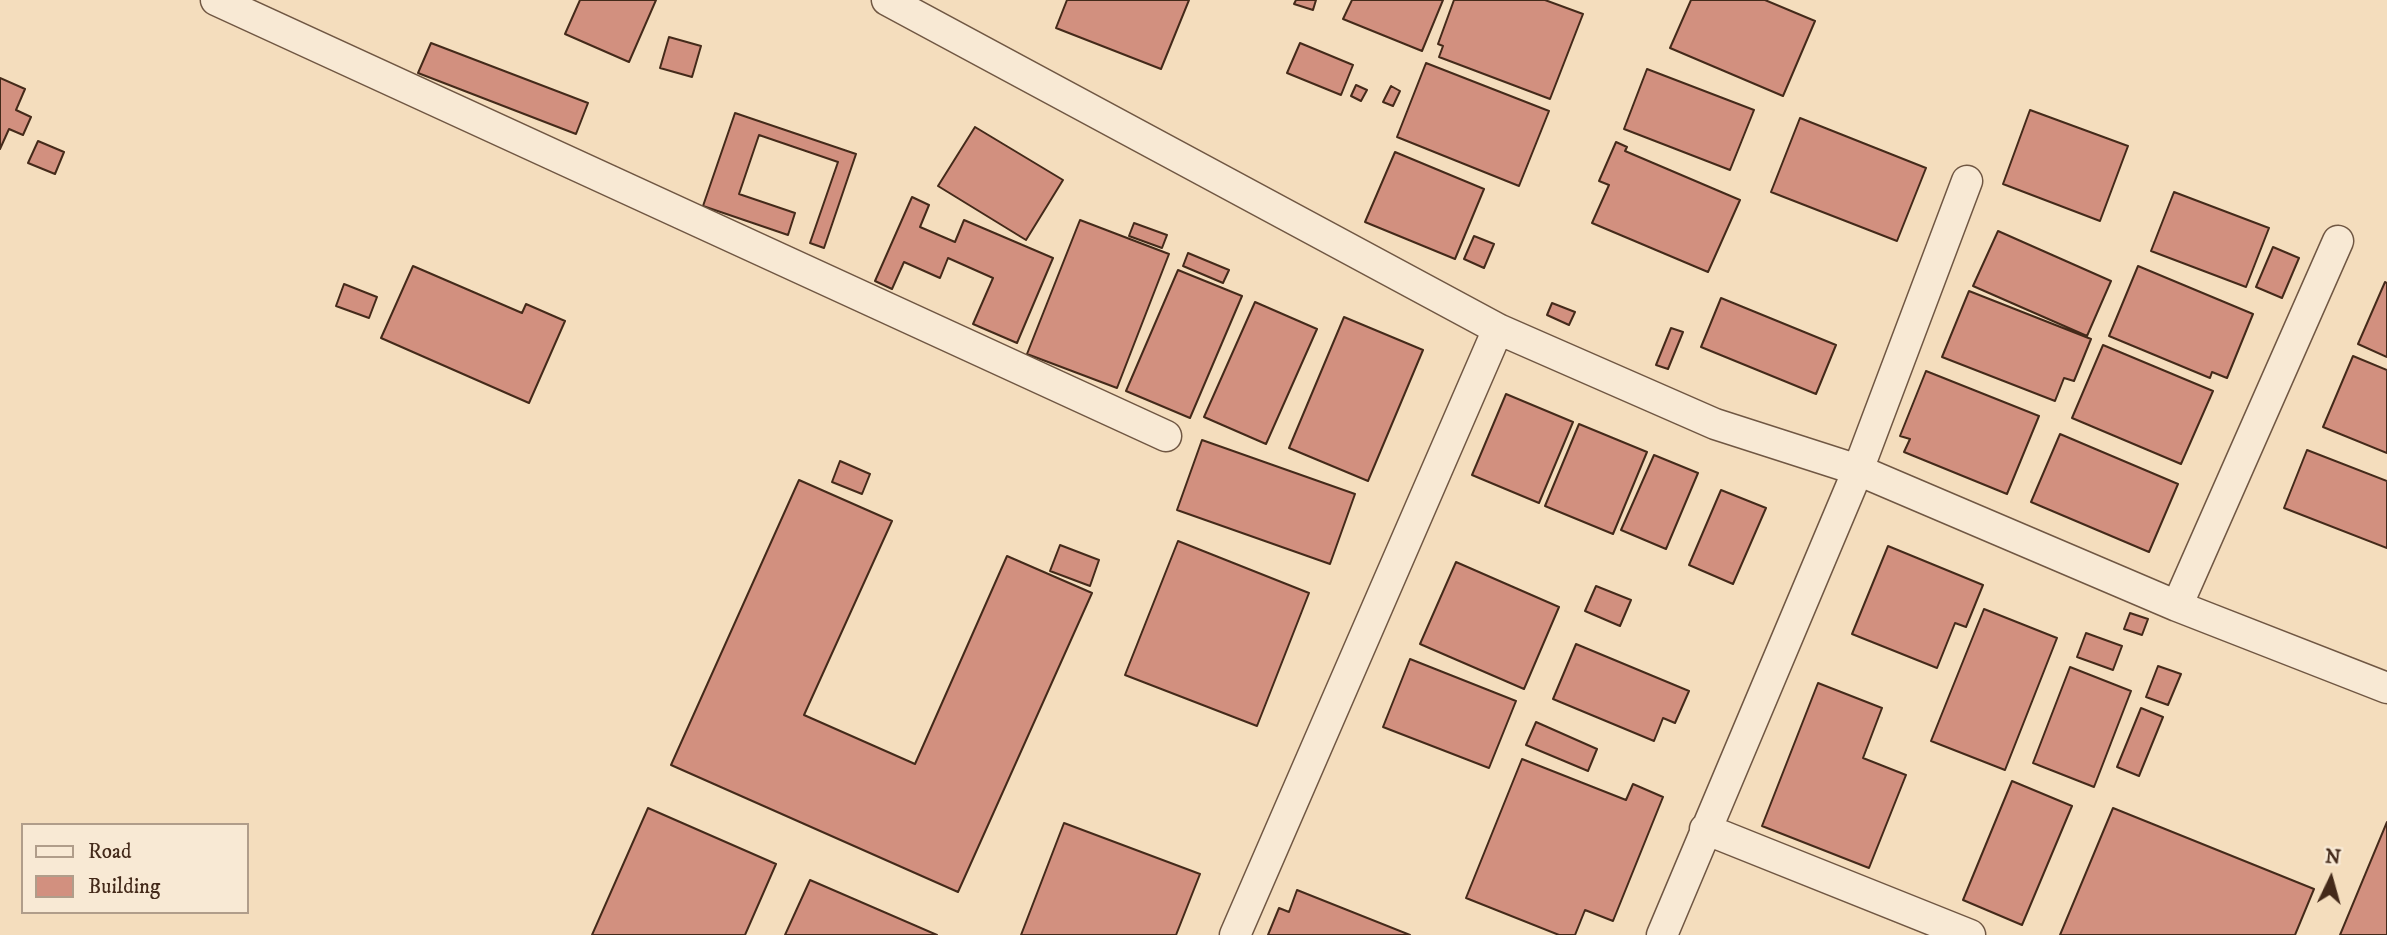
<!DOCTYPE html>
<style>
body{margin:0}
#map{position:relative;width:2387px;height:935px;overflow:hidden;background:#f4ddbd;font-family:"IM FELL DW Pica",serif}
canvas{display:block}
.legend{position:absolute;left:21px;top:823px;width:228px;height:91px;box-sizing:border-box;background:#f8e9d4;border:2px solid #b09d8a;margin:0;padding:9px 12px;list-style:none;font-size:21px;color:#442a1a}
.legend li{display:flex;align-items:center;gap:14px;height:35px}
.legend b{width:35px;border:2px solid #b09d8a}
.north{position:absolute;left:2296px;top:844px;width:70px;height:70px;-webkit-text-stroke:5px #f8e9d4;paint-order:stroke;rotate:5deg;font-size:19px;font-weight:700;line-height:28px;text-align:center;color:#442a1a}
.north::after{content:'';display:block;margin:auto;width:24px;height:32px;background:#442a1a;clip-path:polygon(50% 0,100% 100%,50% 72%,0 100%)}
</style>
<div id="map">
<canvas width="2387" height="935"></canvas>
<ul class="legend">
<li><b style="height:9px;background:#f8e9d4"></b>Road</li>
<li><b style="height:19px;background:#d2907f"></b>Building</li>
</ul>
<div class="north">N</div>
</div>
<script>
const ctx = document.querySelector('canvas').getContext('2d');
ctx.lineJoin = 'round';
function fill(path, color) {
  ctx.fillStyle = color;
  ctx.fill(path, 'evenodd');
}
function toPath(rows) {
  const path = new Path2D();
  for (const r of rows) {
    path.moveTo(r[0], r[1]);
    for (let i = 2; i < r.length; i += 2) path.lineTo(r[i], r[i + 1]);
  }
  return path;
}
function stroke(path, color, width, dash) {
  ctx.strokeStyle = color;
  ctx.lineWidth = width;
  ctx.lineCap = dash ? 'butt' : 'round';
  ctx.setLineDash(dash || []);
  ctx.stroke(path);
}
const building = toPath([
 [580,0,656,0,629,62,565,34,580,0],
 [1067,0,1189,0,1161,69,1056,28,1067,0],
 [1296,0,1316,0,1313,10,1294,4,1296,0],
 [1352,0,1443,0,1422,51,1343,19,1352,0],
 [1454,0,1545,0,1583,14,1550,99,1439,57,1443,46,1438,44,1454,0],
 [1691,0,1765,0,1815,21,1783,96,1670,48,1691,0],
 [669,37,701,46,692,77,660,68,669,37],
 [431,43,588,103,576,134,418,73,431,43],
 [1300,43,1353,65,1341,95,1287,73,1300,43],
 [1426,63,1549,111,1519,186,1397,137,1426,63],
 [1647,69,1754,110,1730,170,1624,129,1647,69],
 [0,78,25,89,16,110,31,117,23,135,9,129,0,149,0,78],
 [1356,85,1367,90,1361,101,1351,96,1356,85],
 [1391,86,1400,91,1393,106,1383,102,1391,86],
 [2030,110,2128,146,2100,221,2003,184,2030,110],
 [735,113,856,154,824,248,810,243,838,162,759,135,739,194,795,213,788,235,703,206,735,113],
 [1800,118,1926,168,1897,241,1771,192,1800,118],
 [975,127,1063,180,1026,240,938,186,975,127],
 [38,141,64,152,55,174,28,163,38,141],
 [1616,142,1627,147,1625,151,1740,200,1708,272,1592,223,1609,185,1599,181,1616,142],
 [1395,152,1484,189,1455,259,1365,222,1395,152],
 [2174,192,2269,228,2246,287,2151,251,2174,192],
 [912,197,929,205,920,227,955,242,964,220,1053,258,1017,343,973,324,993,278,948,258,940,278,904,262,892,289,875,281,912,197],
 [1080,220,1169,254,1117,388,1027,354,1080,220],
 [1134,223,1167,235,1162,248,1129,236,1134,223],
 [1998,231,2111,281,2087,336,1973,286,1998,231],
 [1474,236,1494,244,1484,268,1464,259,1474,236],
 [2273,247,2299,258,2282,298,2256,287,2273,247],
 [1188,253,1229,270,1223,283,1183,266,1188,253],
 [413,266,522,313,526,304,565,321,529,403,381,338,413,266],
 [2138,266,2253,314,2227,378,2212,372,2210,378,2109,336,2138,266],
 [1178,270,1242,296,1190,418,1126,391,1178,270],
 [2385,282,2387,283,2387,357,2358,344,2385,282],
 [344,284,377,297,369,318,336,306,344,284],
 [1969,291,2091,339,2074,381,2064,378,2055,401,1942,357,1969,291],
 [1721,298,1836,345,1816,394,1701,347,1721,298],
 [1255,302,1317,329,1266,444,1204,417,1255,302],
 [1552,303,1575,312,1569,325,1547,315,1552,303],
 [1344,317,1423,350,1368,481,1289,448,1344,317],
 [1671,328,1683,332,1668,369,1656,365,1671,328],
 [2103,345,2213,391,2181,464,2072,418,2103,345],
 [2353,356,2387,370,2387,453,2323,427,2353,356],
 [1926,371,2039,416,2007,494,1904,452,1910,439,1900,436,1926,371],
 [1506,394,1573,422,1539,503,1472,475,1506,394],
 [1579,424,1647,452,1613,534,1545,506,1579,424],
 [2060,434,2178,484,2149,552,2031,502,2060,434],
 [1202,440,1355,494,1330,564,1177,510,1202,440],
 [2307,450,2387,481,2387,548,2284,508,2307,450],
 [1654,455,1698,473,1666,549,1621,530,1654,455],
 [840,461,870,474,862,494,832,482,840,461],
 [799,480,892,521,804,715,915,764,1007,556,1092,593,958,892,671,765,799,480],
 [1721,490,1766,508,1733,584,1689,565,1721,490],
 [1178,541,1309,593,1257,726,1125,675,1178,541],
 [1060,545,1099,560,1090,586,1050,571,1060,545],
 [1888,546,1983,585,1966,627,1955,623,1937,668,1852,634,1888,546],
 [1456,562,1559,607,1524,689,1420,644,1456,562],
 [1596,586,1631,600,1620,626,1585,611,1596,586],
 [1984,609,2057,638,2005,770,1931,741,1984,609],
 [2130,613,2148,619,2142,635,2124,629,2130,613],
 [2086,633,2122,646,2113,670,2077,657,2086,633],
 [1576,644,1689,691,1675,723,1663,718,1654,741,1553,699,1576,644],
 [1410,659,1516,701,1489,768,1383,727,1410,659],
 [2158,666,2181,674,2168,705,2146,697,2158,666],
 [2070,667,2131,691,2094,787,2033,763,2070,667],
 [1818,683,1882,708,1863,758,1906,775,1869,868,1762,826,1818,683],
 [2141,708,2163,717,2139,776,2117,767,2141,708],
 [1536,722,1597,749,1588,771,1526,745,1536,722],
 [1522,759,1626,800,1633,784,1663,797,1613,921,1585,910,1575,935,1559,935,1466,898,1522,759],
 [2012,781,2072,806,2022,925,1963,900,2012,781],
 [648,808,776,864,745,935,592,935,648,808],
 [2113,808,2314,889,2295,935,2060,935,2113,808],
 [2387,822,2387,935,2340,935,2387,822],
 [1064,823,1200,874,1176,935,1021,935,1064,823],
 [810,880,937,935,785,935,810,880],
 [1297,890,1410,935,1268,935,1279,908,1289,912,1297,890]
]);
fill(building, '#d2907f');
stroke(building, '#442a1a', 2);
const street = toPath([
 [216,0,1166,436],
 [887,0,1498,329,1715,424,1858,470,2177,606,2387,688],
 [2177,606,2338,241],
 [1705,829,1970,935],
 [1235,935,1498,329],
 [1662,935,1858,470,1967,181]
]);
stroke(street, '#705743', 33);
stroke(street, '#f8e9d4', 30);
</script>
